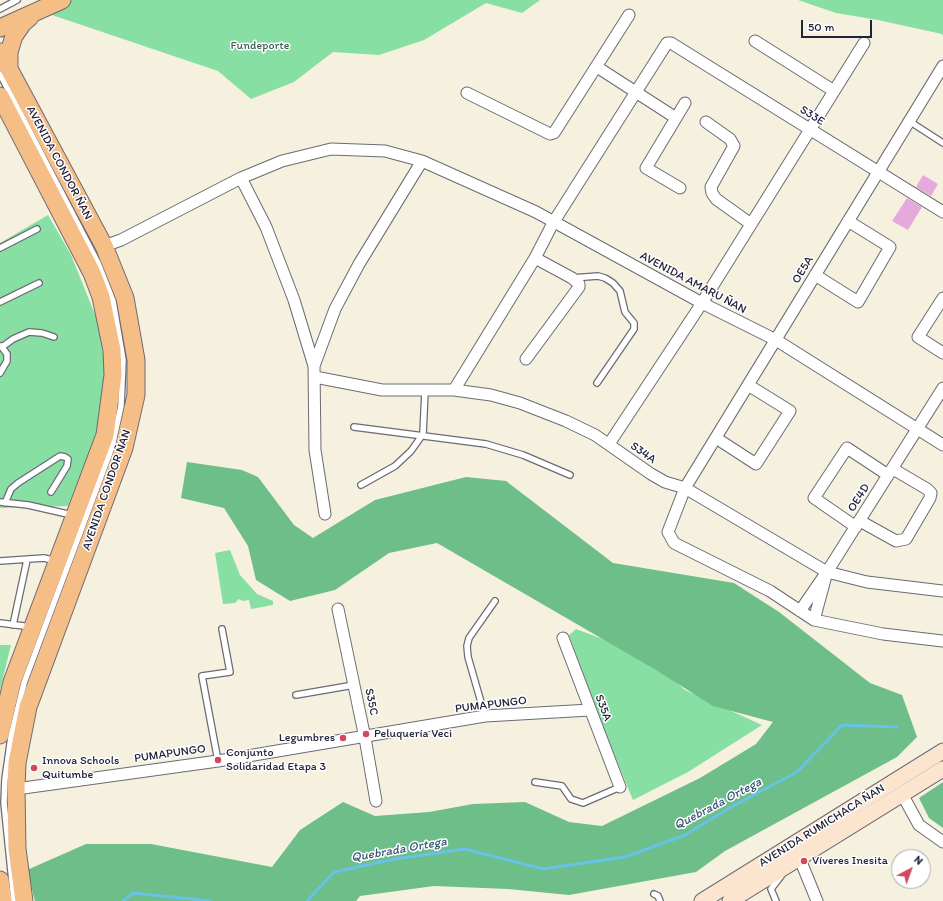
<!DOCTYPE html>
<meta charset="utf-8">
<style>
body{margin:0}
#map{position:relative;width:943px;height:901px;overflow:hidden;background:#f6f0df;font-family:Itim,sans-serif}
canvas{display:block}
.north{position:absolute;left:891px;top:849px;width:40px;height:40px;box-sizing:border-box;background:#fff;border:1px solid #a7a7b1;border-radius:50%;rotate:41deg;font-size:11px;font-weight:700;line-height:16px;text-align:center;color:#22223b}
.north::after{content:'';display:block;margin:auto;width:14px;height:18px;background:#d1495b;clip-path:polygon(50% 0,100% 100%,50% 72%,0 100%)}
.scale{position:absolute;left:801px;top:20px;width:71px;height:18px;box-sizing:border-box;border:2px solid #22223b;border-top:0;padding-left:5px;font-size:12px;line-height:14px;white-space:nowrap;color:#22223b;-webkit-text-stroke:3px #fff;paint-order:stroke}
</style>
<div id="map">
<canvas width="943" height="901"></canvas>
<div class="north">N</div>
<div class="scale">50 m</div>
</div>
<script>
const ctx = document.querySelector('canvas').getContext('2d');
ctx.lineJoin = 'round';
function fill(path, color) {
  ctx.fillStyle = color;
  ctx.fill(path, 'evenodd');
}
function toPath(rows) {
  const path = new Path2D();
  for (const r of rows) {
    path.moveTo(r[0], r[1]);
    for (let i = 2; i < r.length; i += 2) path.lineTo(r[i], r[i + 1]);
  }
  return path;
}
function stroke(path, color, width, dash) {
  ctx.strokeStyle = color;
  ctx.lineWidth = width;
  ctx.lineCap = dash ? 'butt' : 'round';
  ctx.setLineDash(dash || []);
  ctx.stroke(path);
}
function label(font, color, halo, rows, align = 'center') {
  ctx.font = font + ' Itim,sans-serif';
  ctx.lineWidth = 3;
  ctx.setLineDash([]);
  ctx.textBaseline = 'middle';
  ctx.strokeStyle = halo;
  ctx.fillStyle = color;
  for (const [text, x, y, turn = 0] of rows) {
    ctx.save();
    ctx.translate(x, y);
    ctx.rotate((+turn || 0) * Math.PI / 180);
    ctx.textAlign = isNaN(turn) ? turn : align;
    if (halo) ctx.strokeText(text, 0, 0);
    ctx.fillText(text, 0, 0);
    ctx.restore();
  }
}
fill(toPath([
 [69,0,540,0,522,13,486,3,424,40,379,55,333,52,294,82,251,99,218,71,46,13],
 [798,0,943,0,943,36,942,34,878,20,836,13],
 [48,215,71,255,98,322,105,368,99,428,68,506,0,508,0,243],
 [230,550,240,575,257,594,273,601,273,605,251,609,249,600,243,601,239,599,235,603,223,604,215,553],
 [576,629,629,649,657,665,685,690,762,725,688,772,633,800,598,715,569,635],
 [0,645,11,645,0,690]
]), '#87dfa3');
fill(toPath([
 [187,462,242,470,258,477,294,525,313,538,375,500,466,477,506,481,613,563,734,583,779,612,870,683,902,695,917,737,897,757,725,851,696,872,569,895,508,889,434,886,360,896,356,901,35,901,27,870,86,844,151,844,272,867,300,830,343,802,375,816,429,812,473,804,525,802,569,822,602,826,700,778,756,744,773,722,713,706,656,670,437,543,389,553,335,590,290,601,256,580,248,546,224,508,181,498],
 [943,782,943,828,929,818,919,798]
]), '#6dbe89');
stroke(toPath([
 [123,901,133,893,211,901],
 [307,901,334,872,395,859,465,849,543,869,625,857,685,835,731,807,797,772,842,725,897,727]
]), '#67c2e5', 3);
fill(toPath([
 [923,175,938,184,931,196,916,187],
 [907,198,922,207,908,230,892,221]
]), '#e5a9de');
const lane = toPath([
 [0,9,17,0],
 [0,74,98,263,113,301,123,360,121,406,112,447,24,683,11,737,5,779,4,803,14,901],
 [909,121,943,143],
 [0,248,37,229],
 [572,278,598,276,605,278,613,283,620,291,625,312,634,323,634,329,597,383],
 [0,302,39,283],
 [2,347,13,339,29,332,42,333,54,337],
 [0,373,7,361,7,354,1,346],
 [354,427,486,444,523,455,570,475],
 [361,485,395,466,411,451,423,434,425,391],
 [0,502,28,505,72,515],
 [5,503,11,489,18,483,60,456,65,457,68,459,67,466,51,492],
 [0,561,44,558,56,561],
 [0,623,24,626,30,629],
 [13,625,27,560],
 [296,695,354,685],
 [485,716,468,657,467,646,469,638,495,601],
 [218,761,202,676,230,672,222,629],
 [535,782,562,786,571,799,583,803,620,787],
 [654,894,658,896,660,901],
 [776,901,771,889,781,876]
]);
const street = toPath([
 [755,41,834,91],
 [943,66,685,488,668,532,674,543,770,591,814,620,883,634,943,641],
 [597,67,676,118],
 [467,93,550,134,554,133,629,15],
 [706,122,730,139,734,146,711,187,712,193,716,199,751,224],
 [241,178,266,227,294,300,314,366,315,450,325,514],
 [680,188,646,168,685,103],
 [104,246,121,240,241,178,282,161,331,149,385,151,422,161,536,212,702,303,776,340,943,445],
 [815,275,858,302,890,247,848,221],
 [943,298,918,337,943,353],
 [526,359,579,287,579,284,572,278,535,258],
 [314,366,335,309,359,264,422,161],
 [315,377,382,390,454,390,491,395,520,403,566,421,595,435,651,474,665,482,685,488,827,572,867,582,943,591],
 [454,390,535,258,553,223,667,43,671,43,943,212],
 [716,438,756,464,790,411,748,385],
 [609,444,702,303,864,43],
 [860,521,896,541,906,539,930,498,931,493,927,489,893,469],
 [856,527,814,498,847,448,888,475],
 [338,609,365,738,376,801],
 [800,611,824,576],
 [814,620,827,572,943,388],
 [563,638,620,787],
 [16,789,218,761,485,716,590,710],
 [902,794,919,825,943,842],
 [797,852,817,901]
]);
const secondary = toPath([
 [702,901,943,751],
 [730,901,943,769]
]);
const primary = toPath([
 [0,28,62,0],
 [0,52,104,246,125,298,136,360,136,395,124,448,28,707,17,763,16,789,17,849,24,901],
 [9,68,9,52,14,36,23,23,30,17],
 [0,96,92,273,101,297,112,350,113,375,105,435,12,682,0,735],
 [0,880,3,901]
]);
stroke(lane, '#6c6a74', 8);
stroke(street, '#6c6a74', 13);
stroke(secondary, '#6c6a74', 17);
stroke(primary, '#6c6a74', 19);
stroke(lane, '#fff', 5.5);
stroke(street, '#fff', 11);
stroke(secondary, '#fbe5cf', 15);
stroke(primary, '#f6be87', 17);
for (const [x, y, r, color] of [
 [366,734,4,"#d1495b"],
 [343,738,4,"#d1495b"],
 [218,760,4,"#d1495b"],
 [34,768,4,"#d1495b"],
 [804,861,4,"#d1495b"]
]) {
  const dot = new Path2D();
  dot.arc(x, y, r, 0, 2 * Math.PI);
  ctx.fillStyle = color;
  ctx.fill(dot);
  stroke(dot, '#fff', 1.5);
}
label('12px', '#405b5a', '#fff', [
 ["Fundeporte",260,46]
]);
label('12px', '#22223b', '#fff', [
 ["S33E",812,116,32],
 ["AVENIDA CONDOR ÑAN",59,163,62],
 ["OE5A",803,270,-59],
 ["AVENIDA AMARU ÑAN",693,283,28],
 ["S34A",643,453,35],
 ["AVENIDA CONDOR ÑAN",107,490,-71],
 ["OE4D",859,498,-58],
 ["S35C",371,702,78],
 ["PUMAPUNGO",491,705,-7],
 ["S35A",603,708,69],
 ["PUMAPUNGO",170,754,-8],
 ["AVENIDA RUMICHACA ÑAN",822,826,-32]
]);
label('12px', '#22223b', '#fff', [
 ["Peluquería Veci",374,734],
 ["Legumbres",335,738,"right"],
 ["Conjunto",226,753],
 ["Solidaridad Etapa 3",226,767],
 ["Innova Schools",42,761],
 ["Quitumbe",42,775],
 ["Víveres Inesita",812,861]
], 'left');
label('italic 13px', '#3a5a76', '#fff', [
 ["Quebrada Ortega",718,804,-28],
 ["Quebrada Ortega",399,850,-10]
]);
</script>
